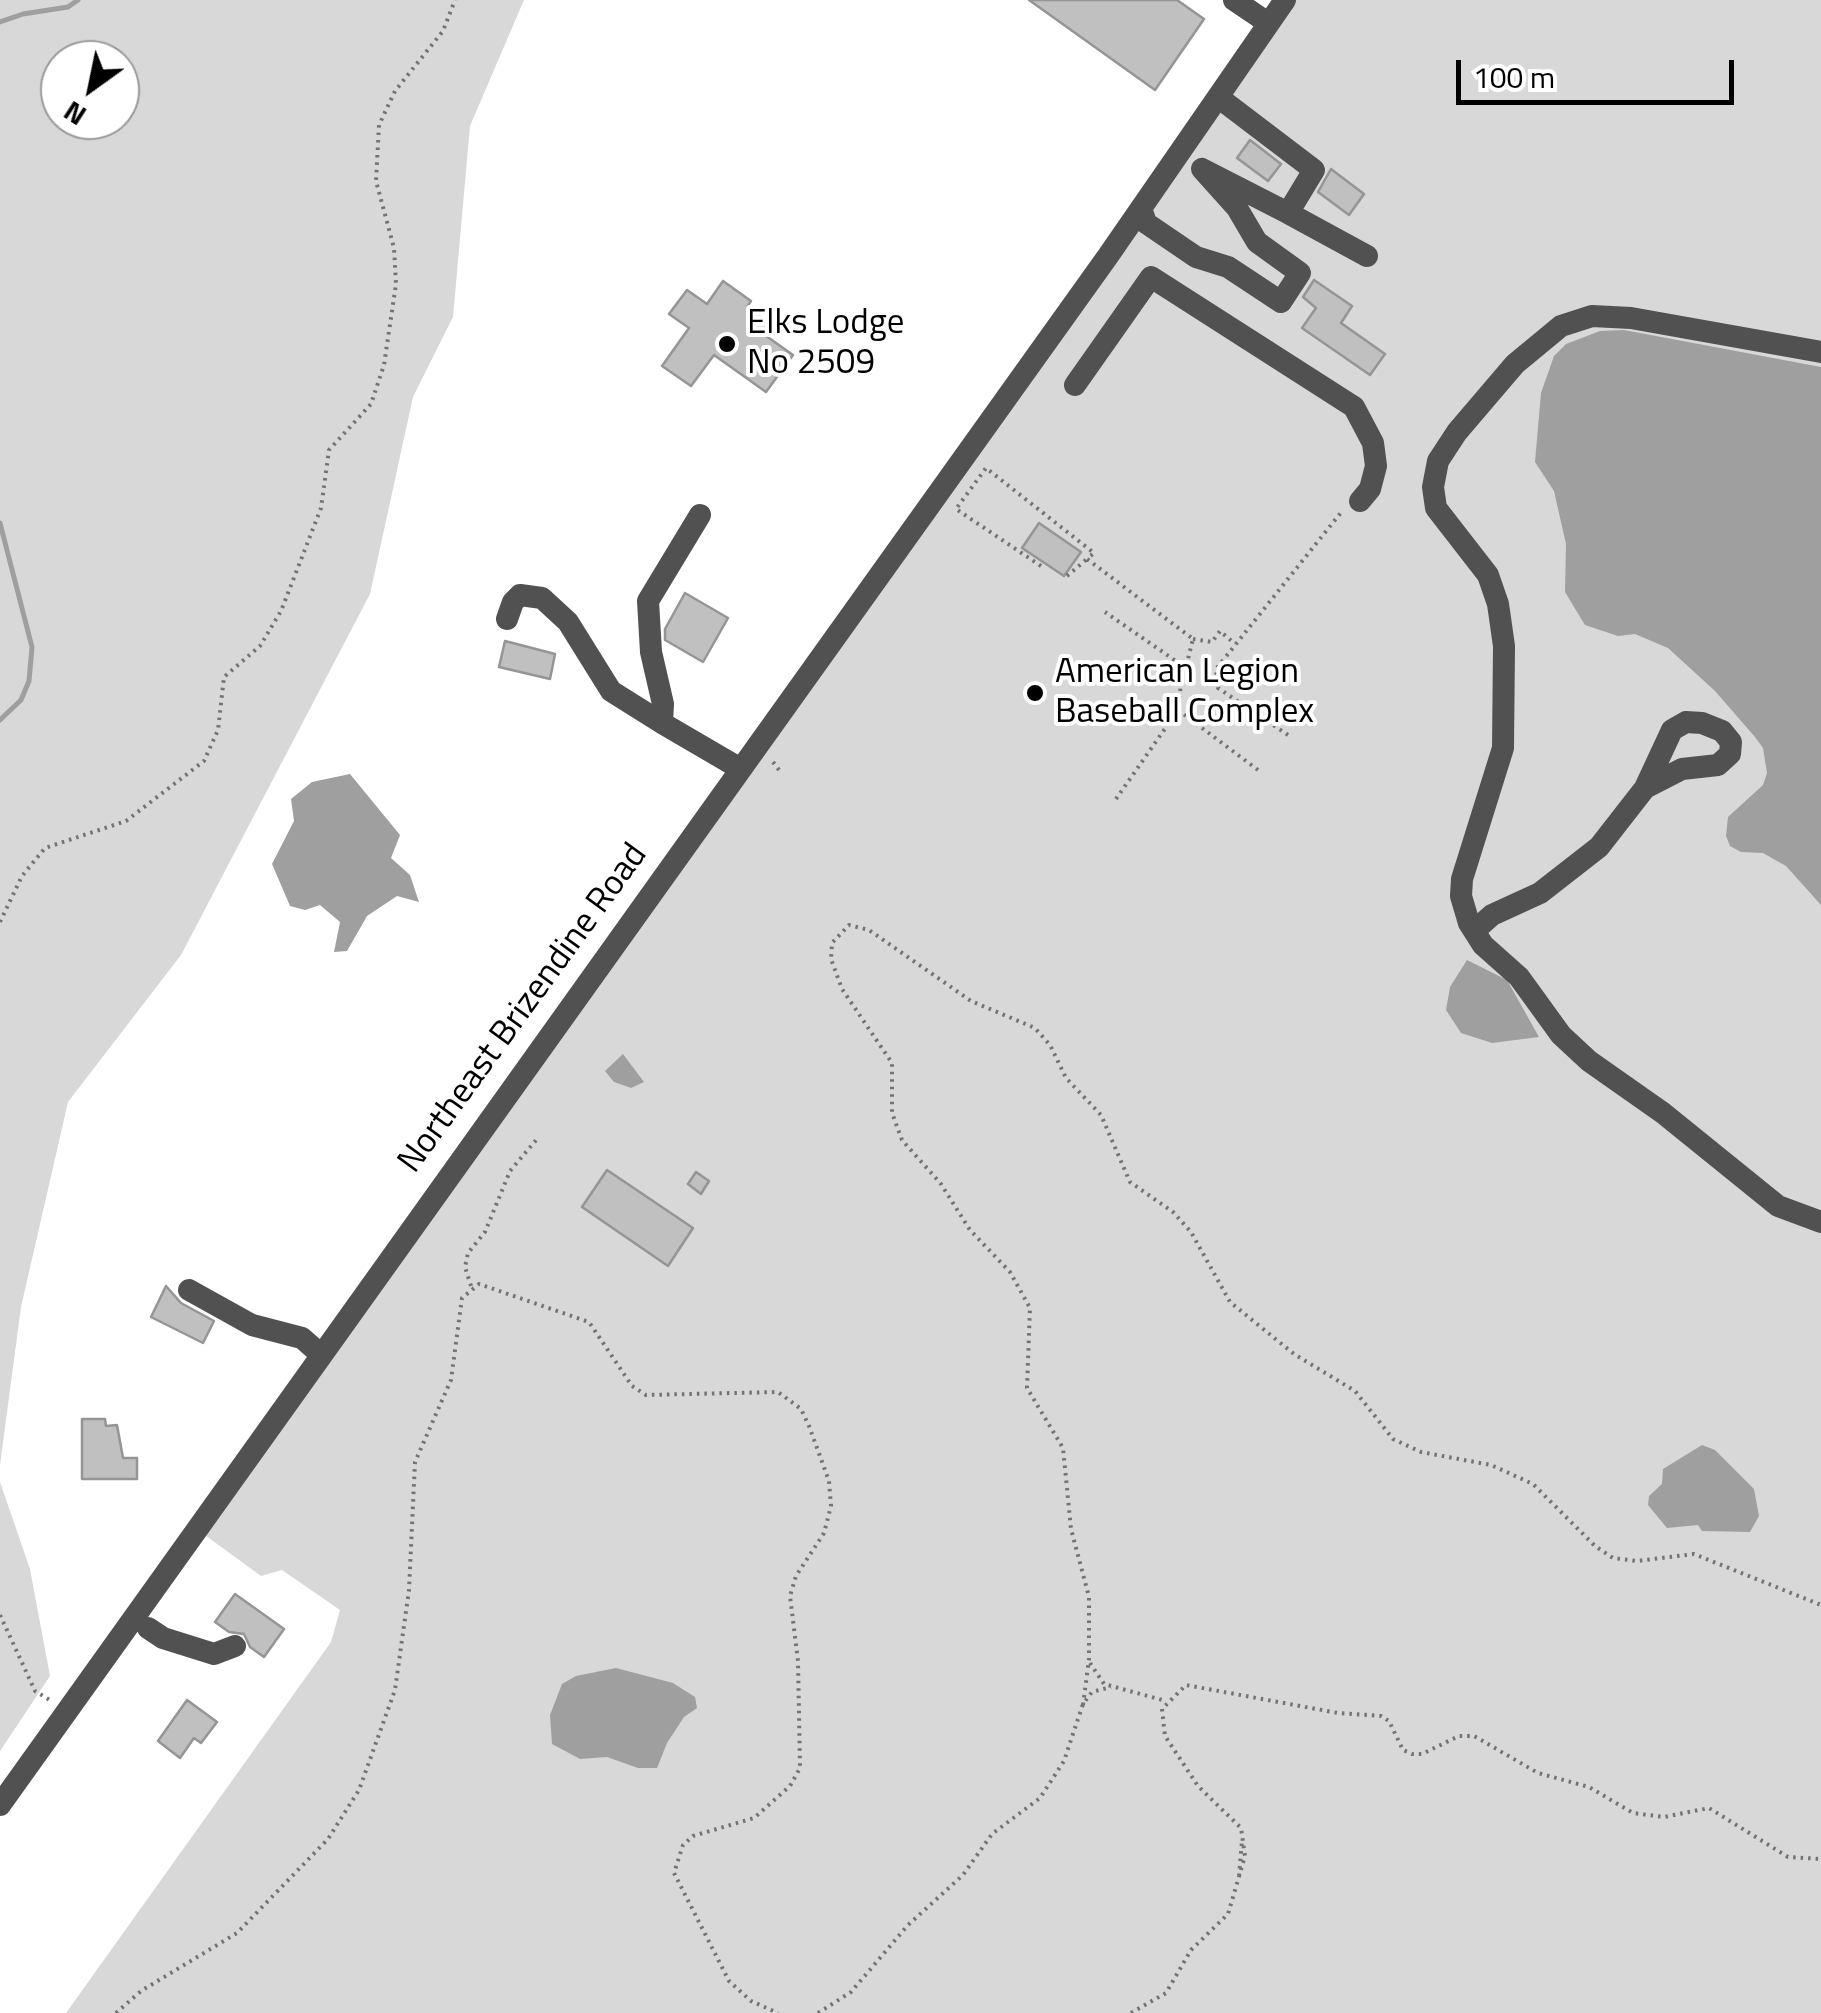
<!DOCTYPE html>
<style>
body{margin:0}
#map{position:relative;width:1821px;height:2013px;overflow:hidden;background:#fff;font-family:"Titillium Web",sans-serif}
canvas{display:block}
.north{position:absolute;left:40px;top:40px;width:100px;height:100px;box-sizing:border-box;background:#fff;border:2px solid #999;border-radius:50%;rotate:213deg;font-size:28px;font-weight:700;line-height:40px;text-align:center;color:#000}
.north::after{content:'';display:block;margin:auto;width:35px;height:45px;background:#000;clip-path:polygon(50% 0,100% 100%,50% 72%,0 100%)}
.scale{position:absolute;left:1456px;top:60px;width:278px;height:45px;box-sizing:border-box;border:5px solid #000;border-top:0;padding-left:12px;font-size:30px;line-height:35px;white-space:nowrap;color:#000;-webkit-text-stroke:8px #fff;paint-order:stroke}
</style>
<div id="map">
<canvas width="1821" height="2013"></canvas>
<div class="north">N</div>
<div class="scale">100 m</div>
</div>
<script>
const ctx = document.querySelector('canvas').getContext('2d');
ctx.lineJoin = 'round';
function fill(path, color) {
  ctx.fillStyle = color;
  ctx.fill(path, 'evenodd');
}
function toPath(rows) {
  const path = new Path2D();
  for (const r of rows) {
    path.moveTo(r[0], r[1]);
    for (let i = 2; i < r.length; i += 2) path.lineTo(r[i], r[i + 1]);
  }
  return path;
}
function stroke(path, color, width, dash) {
  ctx.strokeStyle = color;
  ctx.lineWidth = width;
  ctx.lineCap = dash ? 'butt' : 'round';
  ctx.setLineDash(dash || []);
  ctx.stroke(path);
}
function label(font, color, halo, rows, align = 'center') {
  ctx.font = font + ' "Titillium Web",sans-serif';
  ctx.lineWidth = 8;
  ctx.setLineDash([]);
  ctx.textBaseline = 'middle';
  ctx.strokeStyle = halo;
  ctx.fillStyle = color;
  for (const [text, x, y, turn = 0] of rows) {
    ctx.save();
    ctx.translate(x, y);
    ctx.rotate((+turn || 0) * Math.PI / 180);
    ctx.textAlign = isNaN(turn) ? turn : align;
    if (halo) ctx.strokeText(text, 0, 0);
    ctx.fillText(text, 0, 0);
    ctx.restore();
  }
}
fill(toPath([
 [0,0,524,0,470,126,453,317,413,397,370,594,181,955,68,1102,21,1307,0,1465],
 [120,60,120,120,60,120,60,60],
 [1285,0,1821,0,1821,2013,66,2013,331,1642,340,1610,282,1570,261,1576,198,1530],
 [0,1482,30,1569,50,1676,0,1751]
]), '#d8d8d8');
fill(toPath([
 [1624,330,1821,367,1821,905,1786,866,1763,853,1741,852,1730,846,1726,836,1728,817,1763,785,1767,773,1763,748,1755,737,1715,691,1668,648,1635,634,1618,636,1585,625,1565,592,1566,544,1554,491,1535,462,1541,393,1554,356,1566,344,1600,331],
 [350,774,400,835,391,858,410,875,419,902,397,896,367,916,347,951,334,952,340,922,320,905,305,910,290,906,272,864,294,821,291,799,312,782],
 [1467,960,1507,980,1539,1037,1492,1043,1461,1033,1446,1010,1450,987],
 [623,1054,644,1082,631,1088,614,1082,605,1071],
 [1702,1445,1715,1450,1754,1489,1759,1516,1750,1532,1702,1531,1698,1525,1667,1528,1648,1505,1649,1496,1662,1484,1663,1469],
 [616,1668,673,1683,695,1697,697,1708,684,1717,667,1743,657,1768,638,1768,607,1757,580,1759,552,1744,550,1715,562,1684,576,1676]
]), '#9f9f9f');
stroke(toPath([
 [0,22,23,14,68,7,78,0],
 [0,523,32,647,29,681,21,700,0,720]
]), '#9f9f9f', 5);
const building = toPath([
 [1029,0,1177,0,1204,19,1155,90,1029,0],
 [1250,140,1281,164,1268,181,1237,158,1250,140],
 [1331,169,1364,194,1349,215,1318,192,1331,169],
 [1314,280,1352,306,1341,323,1385,354,1370,375,1302,328,1316,308,1303,297,1314,280],
 [723,281,751,301,747,307,769,322,762,333,793,355,766,392,714,355,691,386,662,366,689,328,669,314,687,290,707,304,723,281],
 [1039,523,1081,552,1064,576,1022,548,1039,523],
 [685,593,728,618,703,662,665,640,665,629,685,593],
 [505,641,555,654,550,679,499,667,505,641],
 [607,1170,693,1228,668,1266,582,1207,607,1170],
 [696,1172,709,1181,701,1194,688,1184,696,1172],
 [166,1286,181,1303,214,1321,203,1343,151,1317,166,1286],
 [82,1419,105,1419,106,1426,117,1425,123,1458,137,1458,137,1479,82,1479,82,1419],
 [235,1594,284,1629,264,1657,250,1647,244,1634,229,1632,215,1622,235,1594],
 [187,1700,217,1722,201,1743,194,1738,180,1758,158,1741,187,1700]
]);
fill(building, '#c0c0c0');
stroke(building, '#959595', 2.5);
stroke(toPath([
 [1041,566,956,509,986,468,1094,553,1087,559,1193,639,1187,663,1183,666,1105,612],
 [1067,576,1087,559],
 [1193,639,1212,642,1220,631,1235,644],
 [1178,710,1258,770],
 [1288,735,1218,688,1216,669,1343,510],
 [773,762,782,774],
 [1116,799,1178,710,1183,666],
 [0,922,22,876,45,848,126,821,204,761,218,730,224,677,260,646,281,611,321,508,329,450,371,404,384,365,396,284,394,248,376,181,379,125,395,91,443,31,455,0],
 [471,1286,465,1267,468,1253,485,1232,510,1171,537,1139],
 [0,1615,35,1691,53,1702],
 [1090,1663,1104,1684,1166,1701],
 [1083,1705,1089,1659,1089,1597,1071,1529,1063,1448,1027,1388,1030,1308,1010,1272,970,1230,941,1184,902,1140,892,1113,892,1063,842,989,831,959,832,943,849,925,869,930,971,1001,1035,1028,1050,1045,1066,1078,1101,1115,1130,1182,1173,1212,1191,1232,1230,1302,1294,1354,1355,1391,1393,1439,1421,1452,1491,1465,1533,1484,1595,1546,1613,1558,1637,1561,1694,1554,1821,1605],
 [1239,1876,1242,1841],
 [116,2013,141,1991,237,1933,328,1839,359,1790,395,1690,409,1590,415,1462,451,1380,462,1298,479,1284,589,1322,632,1386,646,1395,778,1392,801,1409,809,1426,829,1481,831,1506,824,1533,796,1576,790,1596,798,1661,800,1768,790,1786,754,1818,693,1836,683,1845,674,1873,729,1981,751,2001,778,2013],
 [818,2013,851,1992,908,1925,963,1875,992,1834,1040,1798,1064,1761,1083,1704,1092,1692,1111,1687],
 [1131,2013,1166,1993,1191,1950,1228,1914,1245,1856,1241,1828,1198,1786,1165,1736,1162,1709,1186,1685,1338,1713,1381,1716,1389,1721,1403,1750,1412,1754,1422,1754,1459,1736,1474,1736,1538,1773,1589,1787,1633,1813,1664,1817,1709,1808,1788,1857,1821,1859]
]), '#737373', 4, [2.5, 5]);
stroke(toPath([
 [1234,0,1268,23],
 [1141,208,1146,223,1196,257,1228,267,1281,302,1300,273,1257,242,1237,208,1202,169,1288,213,1314,170,1218,97],
 [1288,213,1367,256],
 [1821,352,1631,318,1592,316,1561,326,1515,364,1457,432,1438,461,1433,487,1436,508,1488,575,1498,604,1504,646,1503,748,1462,879,1461,896,1469,923,1483,945,1519,977,1561,1035,1589,1061,1663,1113,1778,1206,1821,1222],
 [1075,385,1151,277,1354,407,1373,443,1376,466,1370,489,1360,501],
 [507,619,513,602,520,595,542,598,568,622,611,691,662,723,663,704,651,652,648,601,700,515],
 [662,723,739,768],
 [1474,931,1492,915,1540,893,1599,847,1645,788,1672,730,1686,722,1702,723,1722,731,1731,742,1730,754,1718,765,1682,769,1645,788],
 [189,1290,252,1325,302,1338,319,1353],
 [148,1628,163,1638,214,1654,235,1646],
 [0,1805,1108,256,1285,0]
]), '#515151', 22);
for (const [x, y, r, color] of [
 [727,344,10,"#000"],
 [1035,693,10,"#000"]
]) {
  const dot = new Path2D();
  dot.arc(x, y, r, 0, 2 * Math.PI);
  ctx.fillStyle = color;
  ctx.fill(dot);
  stroke(dot, '#fff', 4);
}
label('35px', '#000', '#fff', [
 ["Elks Lodge",747,324],
 ["No 2509",747,364],
 ["American Legion",1055,673],
 ["Baseball Complex",1055,713]
], 'left');
label('35px', '#000', '#fff', [
 ["Northeast Brizendine Road",524,1009,-54]
]);
</script>
